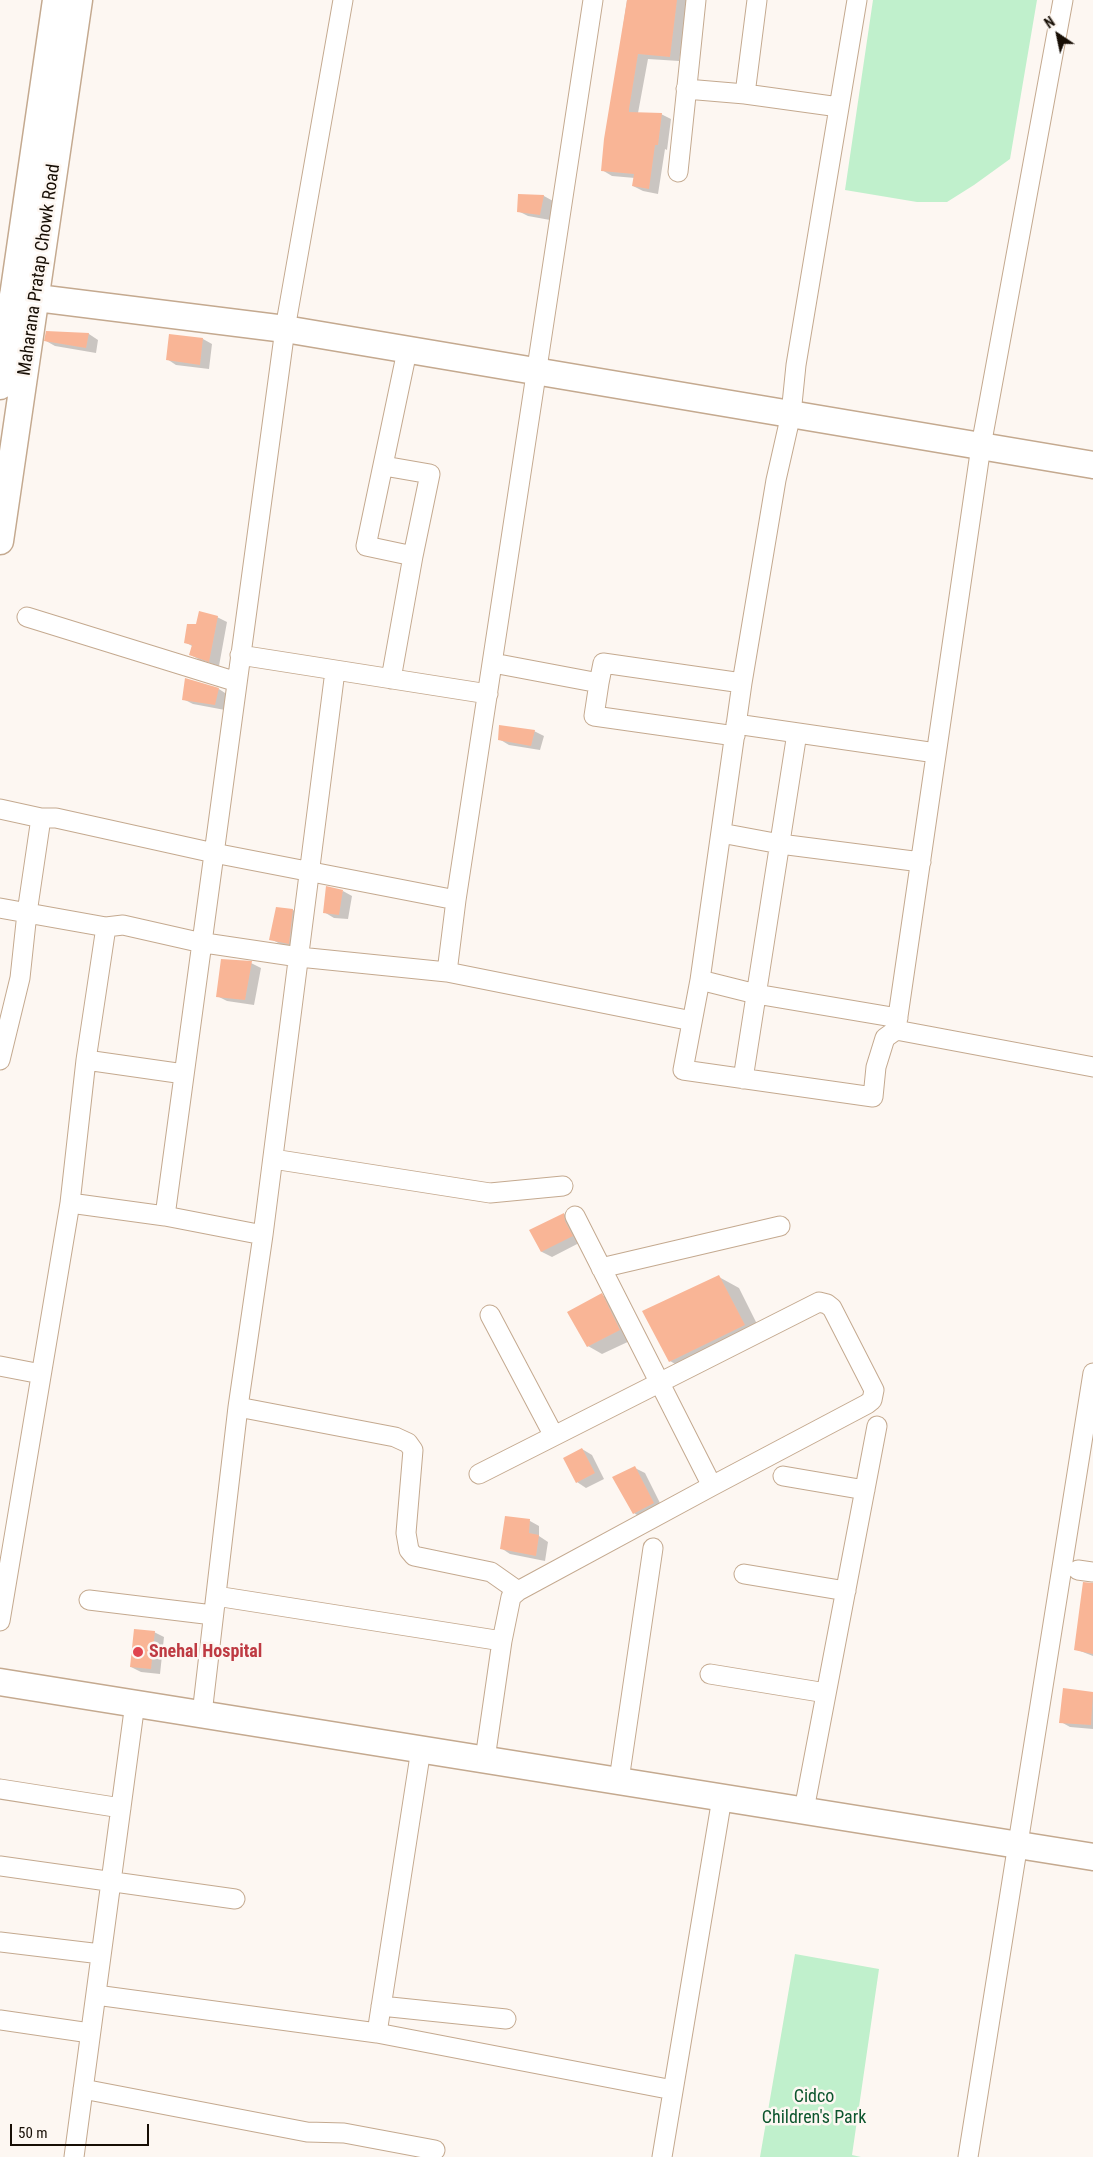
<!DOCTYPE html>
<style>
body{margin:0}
#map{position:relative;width:1093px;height:2157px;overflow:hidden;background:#fdf7f2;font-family:"Roboto Condensed",sans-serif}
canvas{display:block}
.north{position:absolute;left:1033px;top:10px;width:50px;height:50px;-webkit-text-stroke:4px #fdf7f2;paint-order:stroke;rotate:326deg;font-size:14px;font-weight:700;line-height:20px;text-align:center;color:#170e05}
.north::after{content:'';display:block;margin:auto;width:18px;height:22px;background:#170e05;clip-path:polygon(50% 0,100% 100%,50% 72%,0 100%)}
.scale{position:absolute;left:10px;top:2124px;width:139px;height:22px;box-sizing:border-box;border:2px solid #170e05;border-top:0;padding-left:6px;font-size:15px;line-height:18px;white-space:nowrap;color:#170e05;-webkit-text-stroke:4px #fdf7f2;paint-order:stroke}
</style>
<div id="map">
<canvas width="1093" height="2157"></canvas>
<div class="north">N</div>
<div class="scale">50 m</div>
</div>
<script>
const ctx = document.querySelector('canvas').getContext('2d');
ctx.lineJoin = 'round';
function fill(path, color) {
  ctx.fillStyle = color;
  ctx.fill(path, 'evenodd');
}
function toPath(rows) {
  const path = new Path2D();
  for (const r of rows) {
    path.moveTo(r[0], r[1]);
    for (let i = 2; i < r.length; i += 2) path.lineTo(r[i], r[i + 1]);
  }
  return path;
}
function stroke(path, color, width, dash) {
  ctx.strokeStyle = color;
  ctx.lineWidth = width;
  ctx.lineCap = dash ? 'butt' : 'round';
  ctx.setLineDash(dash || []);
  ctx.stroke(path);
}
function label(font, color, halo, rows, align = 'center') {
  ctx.font = font + ' "Roboto Condensed",sans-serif';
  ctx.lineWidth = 5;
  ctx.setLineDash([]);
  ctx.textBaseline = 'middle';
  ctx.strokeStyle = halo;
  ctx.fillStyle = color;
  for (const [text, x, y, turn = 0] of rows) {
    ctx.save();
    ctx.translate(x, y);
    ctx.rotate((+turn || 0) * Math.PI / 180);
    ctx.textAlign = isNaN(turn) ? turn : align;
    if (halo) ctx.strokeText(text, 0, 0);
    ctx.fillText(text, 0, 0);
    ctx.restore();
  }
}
fill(toPath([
 [873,0,1037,0,1010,159,974,185,947,202,917,202,845,190],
 [795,1954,879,1969,852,2155,861,2157,760,2157]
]), '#c0f0cc');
fill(toPath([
 [627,0,689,0,679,61,648,59,638,113,661,114,671,119,667,150,665,149,658,194,643,191,633,186,635,178,612,176,602,170],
 [520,195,544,196,553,201,550,220,528,216,518,211],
 [47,332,89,334,98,340,96,353,55,346,46,341],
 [203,339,212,344,209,369,176,365,167,359],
 [217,617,227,622,219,666,200,660,191,655,192,646,185,642],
 [219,689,228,695,225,710,193,704,183,699],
 [534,731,544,736,540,750,509,745,499,739],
 [343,891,352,896,348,919,334,918,324,912],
 [277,908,293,910,302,915,298,948,280,944,271,939],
 [251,963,261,968,254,1005,227,1001,217,996],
 [564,1214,574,1220,581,1242,552,1257,542,1252,531,1231],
 [719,1277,739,1288,763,1336,689,1372,670,1361],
 [602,1295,616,1303,634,1339,602,1354,588,1346],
 [582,1449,592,1455,604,1479,586,1488,577,1482],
 [635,1468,645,1473,663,1509,643,1519,634,1513],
 [506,1517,530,1521,539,1526,539,1536,548,1542,545,1561,510,1554,501,1548],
 [154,1632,164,1637,160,1674,141,1672,131,1667],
 [1093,1634,1093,1656,1075,1649],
 [1064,1689,1093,1693,1093,1729,1070,1727,1061,1722]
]), '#0003');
fill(toPath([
 [627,0,677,0,670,57,638,54,629,109,629,112,662,113,658,145,655,145,649,189,632,186,634,174,601,171,604,139],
 [518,194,544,195,540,215,517,212],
 [46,331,89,333,86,348,44,341],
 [169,334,203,338,200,365,166,360],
 [199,611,218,616,209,662,189,655,192,645,184,643,187,624,196,624],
 [185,678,219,688,215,705,182,700],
 [499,725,535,730,531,746,498,740],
 [326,886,343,890,339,915,323,913],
 [276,907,293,909,289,944,269,940],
 [221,959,252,961,245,1000,216,997],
 [564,1213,565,1221,573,1236,541,1252,529,1230],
 [719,1275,745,1325,669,1362,642,1311],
 [602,1293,620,1330,587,1347,567,1312],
 [582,1448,595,1473,576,1483,563,1458],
 [635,1466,654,1503,633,1514,612,1477],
 [505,1516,530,1519,529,1533,539,1535,536,1556,500,1549],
 [1083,1582,1093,1583,1093,1654,1074,1650],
 [134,1629,155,1631,151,1669,130,1667],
 [1063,1688,1093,1692,1091,1725,1059,1723]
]), '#f9b596');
const street = toPath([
 [857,0,796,365,791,414,776,480,742,683,700,980,683,1070,873,1097,876,1067,885,1038,896,1030],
 [1063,0,981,446,896,1030,1093,1067],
 [686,89,745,94,839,107],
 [745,94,757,0],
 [678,172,696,0],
 [384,466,430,474,413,556],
 [27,617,237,682],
 [240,655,488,694],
 [493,663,599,683,603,663,742,683],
 [391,679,413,556,366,546,407,351],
 [599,683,594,716,735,736],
 [736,724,936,753],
 [0,809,41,818,56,818,214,853,456,900],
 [721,833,780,844,921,862],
 [0,908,106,927,123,925,198,942,299,957,447,972,692,1021],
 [447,972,456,900,593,0],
 [700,980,756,994,898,1018],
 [0,1060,20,978,27,913,41,818],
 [86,1060,184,1074],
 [743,1079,797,733],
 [273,1159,490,1193,563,1186],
 [70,1203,86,1060,106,927],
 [165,1216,285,329,343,0],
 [575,1216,712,1486],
 [263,1235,335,671],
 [601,1268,780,1226],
 [490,1315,554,1436],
 [0,1366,41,1374],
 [238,1407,395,1437,408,1443,413,1450,406,1533,409,1550,414,1556,491,1572,518,1591],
 [479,1474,819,1302,827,1304,832,1308,874,1390,872,1400,867,1404,712,1486,518,1591,511,1597,502,1641,485,1759],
 [783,1476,865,1490],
 [1078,1570,1093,1572],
 [744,1574,846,1591],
 [216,1596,502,1641],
 [89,1600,213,1615],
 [0,1621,70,1203,165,1216,263,1235,238,1407,202,1714],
 [710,1674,826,1693],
 [619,1780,653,1548],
 [0,1789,121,1808],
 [804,1810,877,1426],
 [0,1866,235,1899],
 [0,1942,101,1954],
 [96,1995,377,2033,421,1749],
 [381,2006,506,2019],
 [0,2020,90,2033],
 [377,2033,673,2090],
 [83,2089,307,2132,344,2133,435,2150],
 [74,2157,135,1703],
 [662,2157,722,1798],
 [968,2157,1093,1373]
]);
const secondary = toPath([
 [13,295,285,329,1093,465],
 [0,386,56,0],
 [0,541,79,0],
 [0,1682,1093,1857]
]);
stroke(street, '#c4a98f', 21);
stroke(secondary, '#c4a98f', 29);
stroke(street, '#fff', 19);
stroke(secondary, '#fff', 26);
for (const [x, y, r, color] of [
 [138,1652,6,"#e0444e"]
]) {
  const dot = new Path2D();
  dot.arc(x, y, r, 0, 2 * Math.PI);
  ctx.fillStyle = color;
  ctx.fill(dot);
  stroke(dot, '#fdf7f2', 2);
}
label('18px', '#170e05', '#fdf7f2', [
 ["Maharana Pratap Chowk Road",40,270,-82]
]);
label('bold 18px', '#be3a42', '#fdf7f2', [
 ["Snehal Hospital",149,1652]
], 'left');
label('18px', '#0c552d', '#fdf7f2', [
 ["Cidco",814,2097],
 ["Children's Park",814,2118]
]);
</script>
